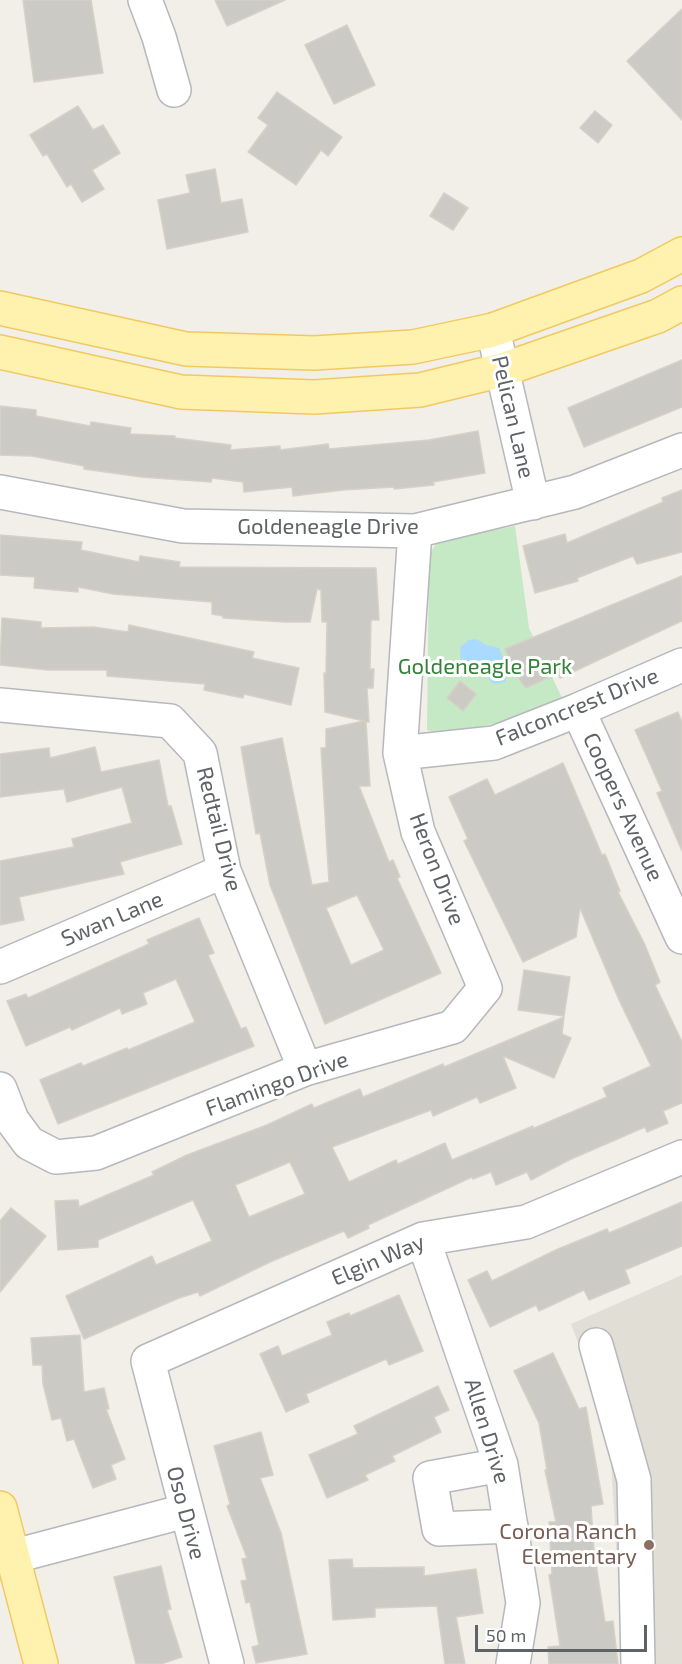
<!DOCTYPE html>
<style>
body{margin:0}
#map{position:relative;width:682px;height:1664px;overflow:hidden;background:#f1efe8;font-family:"Exo 2",sans-serif}
canvas{display:block}
.scale{position:absolute;left:475px;top:1625px;width:172px;height:27px;box-sizing:border-box;border:3px solid #5f6368;border-top:0;padding-left:8px;font-size:18px;line-height:21px;white-space:nowrap;color:#5f6368;-webkit-text-stroke:4px #fff;paint-order:stroke}
</style>
<div id="map">
<canvas width="682" height="1664"></canvas>
<div class="scale">50 m</div>
</div>
<script>
const ctx = document.querySelector('canvas').getContext('2d');
ctx.lineJoin = 'round';
function fill(path, color) {
  ctx.fillStyle = color;
  ctx.fill(path, 'evenodd');
}
function toPath(rows) {
  const path = new Path2D();
  for (const r of rows) {
    path.moveTo(r[0], r[1]);
    for (let i = 2; i < r.length; i += 2) path.lineTo(r[i], r[i + 1]);
  }
  return path;
}
function stroke(path, color, width, dash) {
  ctx.strokeStyle = color;
  ctx.lineWidth = width;
  ctx.lineCap = dash ? 'butt' : 'round';
  ctx.setLineDash(dash || []);
  ctx.stroke(path);
}
function label(font, color, halo, rows, align = 'center') {
  ctx.font = font + ' "Exo 2",sans-serif';
  ctx.lineWidth = 6;
  ctx.setLineDash([]);
  ctx.textBaseline = 'middle';
  ctx.strokeStyle = halo;
  ctx.fillStyle = color;
  for (const [text, x, y, turn = 0] of rows) {
    ctx.save();
    ctx.translate(x, y);
    ctx.rotate((+turn || 0) * Math.PI / 180);
    ctx.textAlign = isNaN(turn) ? turn : align;
    if (halo) ctx.strokeText(text, 0, 0);
    ctx.fillText(text, 0, 0);
    ctx.restore();
  }
}
fill(toPath([
 [682,1275,682,1664,623,1664,609,1425,571,1324]
]), '#e1ded6');
fill(toPath([
 [515,526,529,628,562,698,502,722,453,732,438,733,427,730,429,554,436,544,443,540]
]), '#c5e8c5');
fill(toPath([
 [476,639,486,645,499,648,508,671,505,682,493,684,482,670,461,660,460,647,469,640]
]), '#aadaff');
const building = toPath([
 [23,0,91,0,103,73,34,82,23,0],
 [215,0,285,0,227,26,215,0],
 [682,9,682,120,627,61,682,9],
 [347,25,375,85,334,104,305,45,347,25],
 [277,92,342,137,328,156,321,150,296,185,248,152,268,125,258,118,277,92],
 [78,106,93,130,103,125,120,153,92,170,104,189,82,202,71,184,67,187,47,154,43,156,30,135,78,106],
 [595,111,612,125,598,143,580,128,595,111],
 [215,169,221,203,242,199,248,232,167,249,158,200,190,193,186,175,215,169],
 [444,193,468,208,453,230,430,216,444,193],
 [682,360,682,407,584,447,568,408,682,360],
 [0,406,36,410,36,416,90,426,91,422,131,428,130,434,175,436,175,438,231,445,230,450,280,446,280,450,328,444,329,449,429,440,478,431,485,473,433,482,434,485,394,489,394,487,343,490,293,496,292,487,244,492,243,482,212,478,211,482,141,477,84,469,84,466,32,456,0,455,0,406],
 [682,490,682,552,637,564,633,556,577,578,578,581,535,593,523,546,565,534,567,543,663,502,662,498,682,490],
 [0,535,82,542,81,550,139,562,140,556,180,562,179,567,376,568,379,620,371,620,370,669,374,669,373,688,367,688,369,722,366,722,370,786,359,786,389,862,393,860,400,877,397,878,441,973,325,1024,270,885,260,833,256,834,241,747,282,738,312,885,329,882,321,748,326,748,326,729,364,721,325,712,324,673,326,674,327,622,322,622,321,590,317,589,310,622,284,622,223,618,223,616,212,614,212,602,113,594,78,587,78,592,34,588,35,577,0,575,0,535],
 [357,895,384,950,351,965,326,908,357,895],
 [682,576,682,621,560,678,558,673,526,688,519,679,505,649,682,576],
 [2,618,41,622,41,628,93,627,128,632,129,625,254,652,252,658,299,668,291,705,244,694,243,698,204,690,205,684,107,676,107,670,48,670,0,665,2,618],
 [460,681,476,694,463,711,447,698,460,681],
 [678,712,682,722,682,851,657,793,662,791,635,730,678,712],
 [95,747,101,772,159,760,168,806,171,806,182,844,120,862,124,874,19,897,24,920,0,925,0,861,74,847,72,839,132,823,122,787,67,802,64,789,0,797,0,754,49,748,50,758,95,747],
 [563,763,602,855,605,854,620,891,618,892,645,945,660,982,655,985,682,1042,682,1103,663,1111,668,1123,647,1132,645,1127,569,1160,531,1180,527,1172,496,1185,491,1172,473,1179,472,1177,368,1225,369,1228,348,1238,344,1231,270,1262,200,1296,198,1292,179,1298,84,1339,66,1296,152,1256,156,1265,212,1241,193,1200,98,1240,98,1247,58,1250,55,1201,78,1200,79,1207,154,1175,152,1172,187,1155,267,1125,312,1104,314,1108,360,1089,363,1097,443,1064,444,1067,564,1017,562,1034,571,1038,554,1078,503,1056,516,1088,480,1103,477,1097,433,1116,431,1110,332,1147,349,1182,396,1160,398,1164,445,1143,452,1160,533,1126,532,1129,607,1097,603,1088,651,1066,619,1000,580,908,576,937,523,962,464,841,468,839,449,797,487,779,495,795,563,763],
 [290,1162,305,1194,249,1217,235,1185,290,1162],
 [199,918,214,953,208,955,241,1029,246,1027,254,1046,58,1124,40,1080,81,1063,83,1066,127,1048,128,1050,195,1022,176,979,143,993,147,1004,122,1014,120,1008,72,1030,70,1027,26,1046,7,1001,26,994,28,998,149,944,147,940,199,918],
 [524,970,570,977,564,1016,518,1010,524,970],
 [682,1202,682,1246,625,1270,630,1283,589,1300,584,1290,539,1311,536,1305,490,1327,468,1280,487,1271,492,1281,558,1249,607,1229,609,1233,682,1202],
 [11,1208,46,1236,0,1292,0,1221,11,1208],
 [399,1295,423,1351,389,1365,386,1359,306,1394,309,1402,286,1412,260,1354,278,1346,282,1356,332,1335,327,1322,349,1313,350,1316,399,1295],
 [80,1335,84,1392,104,1388,109,1409,106,1409,125,1459,111,1465,116,1479,93,1488,74,1439,67,1441,61,1418,52,1420,43,1384,42,1365,33,1365,31,1338,80,1335],
 [553,1353,579,1409,586,1407,603,1504,591,1506,594,1551,605,1622,613,1621,618,1664,549,1664,548,1647,560,1646,549,1575,552,1574,549,1522,556,1522,545,1470,547,1470,539,1423,514,1371,553,1353],
 [438,1386,449,1410,434,1417,441,1432,392,1456,395,1461,365,1475,368,1480,327,1498,309,1455,358,1434,354,1426,438,1386],
 [261,1432,273,1475,260,1478,281,1533,307,1654,256,1663,252,1647,259,1645,250,1602,246,1603,241,1581,247,1580,242,1559,247,1558,227,1506,230,1504,214,1446,261,1432],
 [352,1559,353,1568,424,1567,424,1576,476,1569,483,1613,456,1617,465,1664,445,1664,437,1606,375,1608,375,1617,333,1620,329,1560,352,1559],
 [161,1566,171,1609,167,1610,182,1657,161,1664,136,1664,114,1577,161,1566]
]);
fill(building, '#cccac5');
stroke(building, '#d6d1c6', 1.5);
const minor = toPath([
 [145,0,159,37,174,90],
 [493,330,533,503],
 [0,492,183,526,415,531,575,492,682,450],
 [0,705,170,721,200,753,224,871,305,1069],
 [578,710,682,937],
 [400,753,494,743,578,710,682,665],
 [0,967,224,871],
 [0,1089,12,1120,29,1143,56,1157,96,1153,305,1069,453,1027,485,988,418,832,400,753,415,531],
 [423,1239,501,1465,523,1603,513,1664],
 [596,1345,634,1480,638,1664],
 [501,1465,430,1478,439,1529,511,1526],
 [15,1556,185,1511],
 [227,1664,148,1361,423,1239,526,1222,682,1157]
]);
const major = toPath([
 [0,308,186,349,314,353,413,347,493,330,641,276,682,254],
 [0,352,181,392,314,397,420,390,502,370,658,316,682,303],
 [0,1508,41,1664]
]);
stroke(minor, '#b5b8bc', 36);
stroke(major, '#f2c960', 36);
stroke(minor, '#fff', 33);
stroke(major, '#fff2af', 33);
for (const [x, y, r, color] of [
 [649,1545,6,"#8d6e63"]
]) {
  const dot = new Path2D();
  dot.arc(x, y, r, 0, 2 * Math.PI);
  ctx.fillStyle = color;
  ctx.fill(dot);
  stroke(dot, '#fff', 2);
}
label('22px', '#5f6368', '#fff', [
 ["Pelican Lane",513,417,77],
 ["Goldeneagle Drive",328,527],
 ["Falconcrest Drive",577,707,-22],
 ["Coopers Avenue",623,807,65],
 ["Redtail Drive",219,829,76],
 ["Heron Drive",437,869,69],
 ["Swan Lane",112,919,-23],
 ["Flamingo Drive",277,1084,-20],
 ["Elgin Way",378,1260,-23],
 ["Allen Drive",487,1431,73],
 ["Oso Drive",186,1513,75]
]);
label('22px', '#348238', '#fff', [
 ["Goldeneagle Park",485,667]
]);
label('22px', '#785e54', '#fff', [
 ["Corona Ranch",637,1532],
 ["Elementary",637,1557]
], 'right');
</script>
